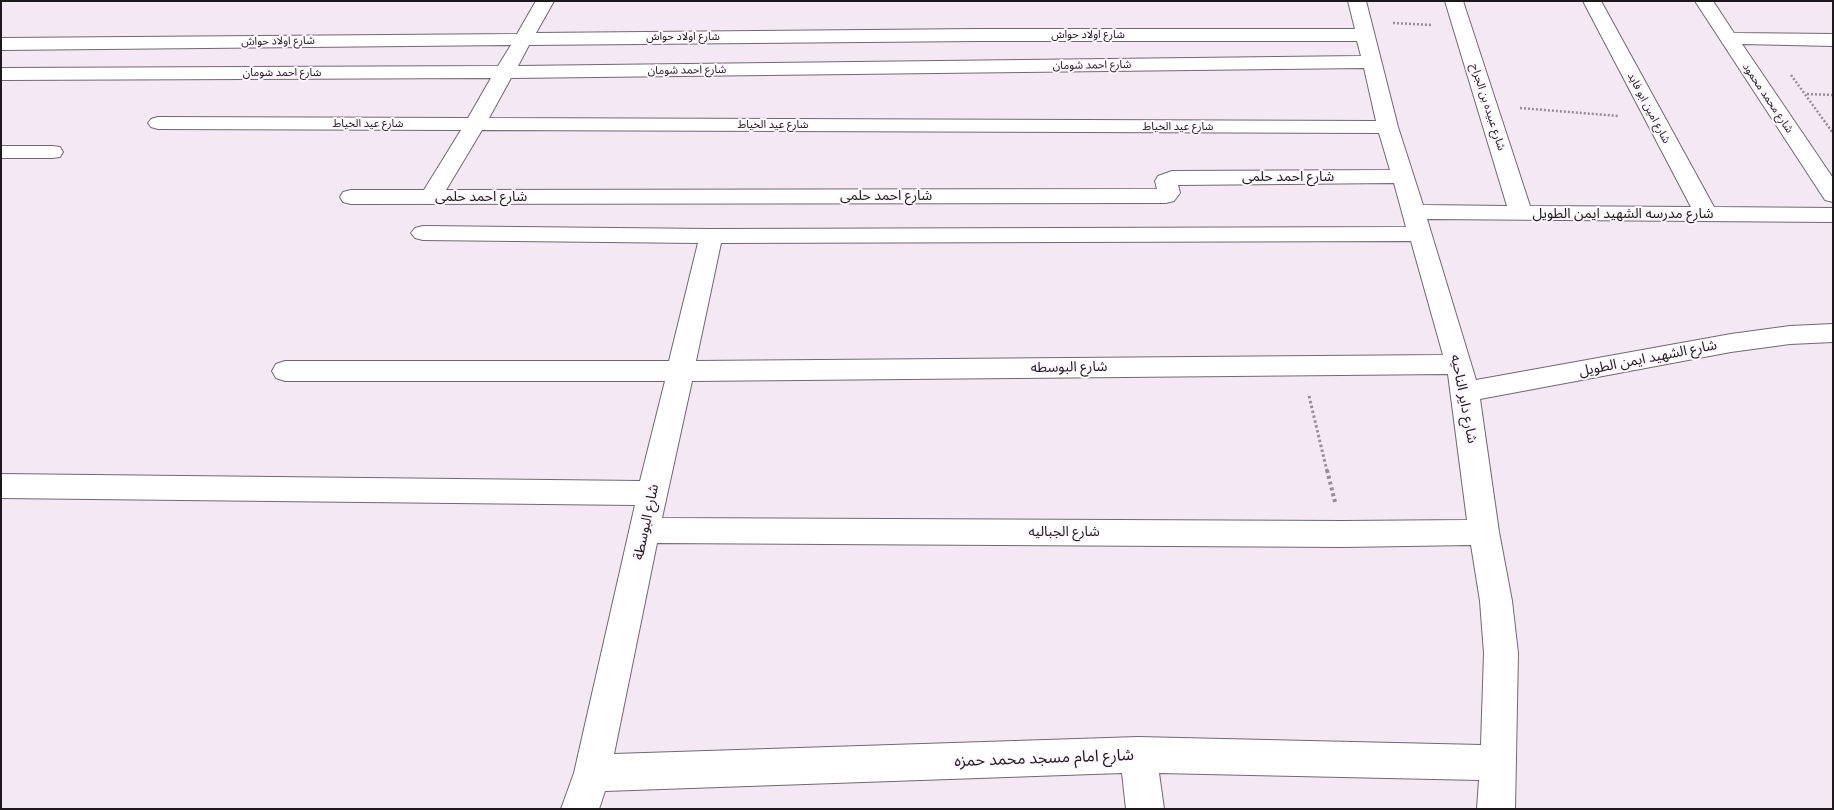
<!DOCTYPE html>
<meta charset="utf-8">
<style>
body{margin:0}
#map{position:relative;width:1834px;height:810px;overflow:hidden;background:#f3e8f3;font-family:"Playfair Display",serif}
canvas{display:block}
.frame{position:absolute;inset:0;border:2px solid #1c181c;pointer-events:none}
</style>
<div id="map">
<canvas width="1834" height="810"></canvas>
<div class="frame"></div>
</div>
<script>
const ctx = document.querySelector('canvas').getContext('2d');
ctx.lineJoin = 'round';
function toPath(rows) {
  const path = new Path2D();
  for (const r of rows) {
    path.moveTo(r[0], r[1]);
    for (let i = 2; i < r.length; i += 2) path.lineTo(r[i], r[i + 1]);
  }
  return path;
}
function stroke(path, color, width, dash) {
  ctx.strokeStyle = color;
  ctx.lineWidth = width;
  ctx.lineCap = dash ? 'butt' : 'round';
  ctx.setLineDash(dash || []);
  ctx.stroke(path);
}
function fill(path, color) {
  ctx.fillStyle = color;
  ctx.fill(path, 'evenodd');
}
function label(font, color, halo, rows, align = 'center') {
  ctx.font = font + ' "Playfair Display","Noto Sans Arabic",serif';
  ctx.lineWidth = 4;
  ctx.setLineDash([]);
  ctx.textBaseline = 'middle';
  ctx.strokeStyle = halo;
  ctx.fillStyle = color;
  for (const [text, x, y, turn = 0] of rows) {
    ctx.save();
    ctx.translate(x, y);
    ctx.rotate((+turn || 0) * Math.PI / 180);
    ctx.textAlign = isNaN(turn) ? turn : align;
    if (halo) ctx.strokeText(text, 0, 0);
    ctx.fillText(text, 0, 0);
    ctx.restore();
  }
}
const minor = toPath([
 [536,1,554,1,536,33,978,29,1355,29,1348,1,1366,1,1398,127,1423,205,1507,206,1445,1,1463,1,1530,206,1691,207,1583,1,1601,1,1714,207,1833,208,1833,222,1427,219,1476,380,1731,334,1790,326,1833,324,1833,342,1790,344,1731,352,1480,399,1499,532,1512,601,1518,653,1515,809,1477,809,1479,780,1159,773,1164,809,1126,809,1122,773,605,791,599,809,561,809,574,773,635,505,1,498,1,474,640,481,665,381,285,381,276,378,272,371,276,364,285,361,669,361,698,243,423,240,415,238,411,233,415,228,423,226,711,229,1406,227,1394,183,1178,185,1180,193,1174,201,1166,203,351,204,343,202,340,197,343,192,351,190,424,190,461,130,158,129,151,127,148,123,151,119,158,117,468,118,491,78,1,80,1,68,498,66,511,45,1,50,1,38,517,34,536,1],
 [978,41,1357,41,1361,56,518,66,529,45,978,41],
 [1364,68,1376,121,489,118,511,78,1364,68],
 [482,130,1379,133,1390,170,1172,171,1158,176,1155,181,1157,189,446,190,482,130],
 [1411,241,1443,355,696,361,721,243,1411,241],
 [1448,374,1467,520,1343,521,662,518,692,381,1448,374],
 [657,543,1343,547,1471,545,1480,601,1484,653,1481,745,1138,737,614,754,657,543],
 [1695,1,1713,1,1734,33,1833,34,1833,46,1742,44,1833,178,1833,202,1825,200,1695,1],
 [1,146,52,146,60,147,63,152,60,157,52,158,1,158,1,146]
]);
stroke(minor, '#726871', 2);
stroke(toPath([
 [1393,23,1432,25],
 [1791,75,1833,133],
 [1807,94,1833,95],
 [1520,108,1619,116]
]), '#968e96', 2.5, [2, 2]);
stroke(toPath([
 [1309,396,1327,471]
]), '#968e96', 3, [2.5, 2.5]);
stroke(toPath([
 [1327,470,1335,502]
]), '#968e96', 4, [3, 3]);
fill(minor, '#fff');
label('11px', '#1c181c', '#fef7fe', [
 ["شارع اولاد حواش",1088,35],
 ["شارع اولاد حواش",683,37],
 ["شارع اولاد حواش",278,41,-1],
 ["شارع احمد شومان",1092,65,-1],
 ["شارع احمد شومان",687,70,-1],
 ["شارع احمد شومان",282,73],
 ["شارع محمد محمود",1768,98,56],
 ["شارع عبيده بن الجراح",1488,107,72],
 ["شارع امين ابو فايد",1649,108,62],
 ["شارع عيد الخياط",368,124],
 ["شارع عيد الخياط",773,125],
 ["شارع عيد الخياط",1178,127]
]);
label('14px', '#1c181c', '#fef7fe', [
 ["شارع احمد حلمى",1288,177],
 ["شارع احمد حلمى",886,196],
 ["شارع احمد حلمى",481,197],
 ["شارع مدرسه الشهيد ايمن الطويل",1623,214],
 ["شارع الشهيد ايمن الطويل",1648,358,-11],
 ["شارع البوسطه",1069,367,-1],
 ["شارع داير الناحيه",1464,399,79],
 ["شارع البوسطة",646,522,-78],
 ["شارع الجباليه",1064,532]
]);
label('16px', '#1c181c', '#fef7fe', [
 ["شارع امام مسجد محمد حمزه",1044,758,-2]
]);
</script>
